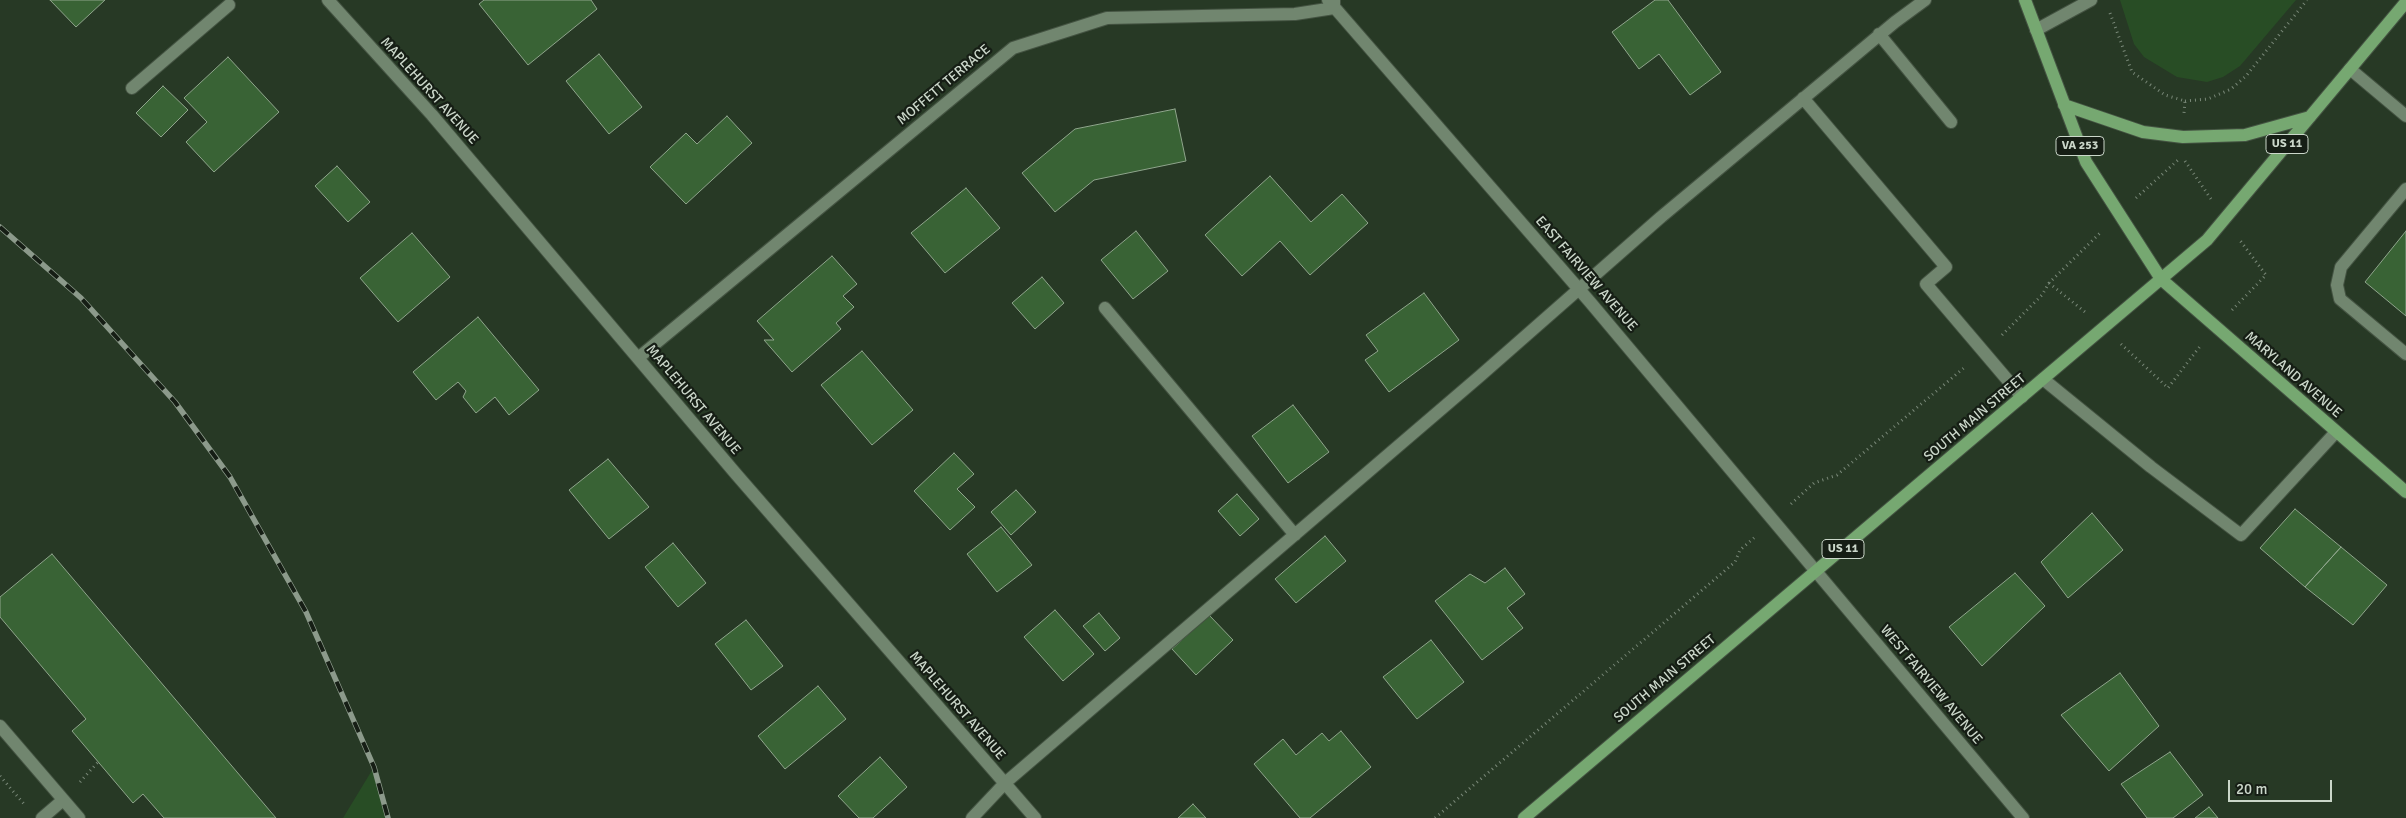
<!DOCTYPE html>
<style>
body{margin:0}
#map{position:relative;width:2406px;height:818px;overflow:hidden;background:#273925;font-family:Signika,sans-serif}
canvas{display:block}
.scale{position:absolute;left:2228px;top:780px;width:104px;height:22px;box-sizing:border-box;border:2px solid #cbd7ca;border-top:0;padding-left:6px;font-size:15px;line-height:18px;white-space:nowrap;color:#cbd7ca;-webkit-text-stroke:4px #161e15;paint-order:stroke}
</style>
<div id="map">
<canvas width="2406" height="818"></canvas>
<div class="scale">20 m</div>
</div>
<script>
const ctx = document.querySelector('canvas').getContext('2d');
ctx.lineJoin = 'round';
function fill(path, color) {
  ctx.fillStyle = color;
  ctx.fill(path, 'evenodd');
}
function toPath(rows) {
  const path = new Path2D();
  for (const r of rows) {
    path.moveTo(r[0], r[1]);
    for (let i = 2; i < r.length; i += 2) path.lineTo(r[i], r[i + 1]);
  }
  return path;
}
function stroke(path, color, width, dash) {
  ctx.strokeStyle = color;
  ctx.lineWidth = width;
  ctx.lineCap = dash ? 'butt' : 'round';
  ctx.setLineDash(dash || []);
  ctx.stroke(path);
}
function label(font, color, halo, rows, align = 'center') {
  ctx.font = font + ' Signika,sans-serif';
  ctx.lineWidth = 4.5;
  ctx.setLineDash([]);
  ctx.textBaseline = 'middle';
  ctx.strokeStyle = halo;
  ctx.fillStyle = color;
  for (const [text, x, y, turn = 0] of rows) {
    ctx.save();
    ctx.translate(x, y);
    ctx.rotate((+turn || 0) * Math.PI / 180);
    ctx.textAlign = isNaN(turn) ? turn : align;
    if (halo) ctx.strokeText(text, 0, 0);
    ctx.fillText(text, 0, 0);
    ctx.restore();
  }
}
fill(toPath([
 [2120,0,2296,0,2240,66,2223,77,2207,82,2177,77,2144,57,2134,44],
 [374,767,385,818,343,818]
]), '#284d25');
const building = toPath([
 [50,0,105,0,76,27,50,0],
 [484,0,591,0,597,9,528,65,479,4,484,0],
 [1655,0,1668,0,1721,72,1690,95,1659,54,1639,69,1612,32,1655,0],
 [599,54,642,107,609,134,566,81,599,54],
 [228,57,279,112,214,172,186,142,207,122,184,98,228,57],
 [163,86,188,110,161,137,136,113,163,86],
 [1175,109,1186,161,1094,180,1055,212,1022,173,1075,129,1175,109],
 [727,116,752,143,686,204,650,167,686,133,697,144,727,116],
 [337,166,370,202,348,222,315,186,337,166],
 [1270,176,1311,222,1342,194,1368,223,1310,275,1280,241,1242,276,1205,235,1270,176],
 [966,188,1000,228,945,273,911,233,966,188],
 [1136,231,1168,271,1133,299,1101,260,1136,231],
 [2406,231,2406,316,2365,282,2406,231],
 [412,233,450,277,398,322,360,278,412,233],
 [832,256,857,284,843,296,854,307,836,323,841,329,792,372,764,340,774,340,757,321,832,256],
 [1042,277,1064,303,1035,329,1012,303,1042,277],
 [1424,293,1459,340,1389,392,1365,360,1378,351,1366,335,1424,293],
 [478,317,539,390,509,415,495,397,476,413,463,397,466,391,458,382,436,400,413,372,478,317],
 [862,351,913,410,872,445,821,385,862,351],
 [1293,405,1329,452,1288,483,1252,436,1293,405],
 [954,453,974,474,957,489,975,507,950,530,914,491,954,453],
 [608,459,649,507,609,539,569,490,608,459],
 [1016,490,1036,512,1011,535,991,512,1016,490],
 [1237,494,1259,519,1240,536,1218,511,1237,494],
 [2295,509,2341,547,2305,587,2260,548,2295,509],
 [2092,513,2123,550,2068,598,2041,562,2092,513],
 [1001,527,1032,565,997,592,967,554,1001,527],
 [1325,536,1346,561,1296,603,1275,579,1325,536],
 [673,543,706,583,678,607,645,567,673,543],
 [2341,547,2387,585,2353,625,2305,587,2341,547],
 [52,554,276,818,164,818,143,794,133,803,72,731,86,719,0,617,0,597,52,554],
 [1505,568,1525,594,1507,608,1523,628,1482,660,1435,601,1470,574,1485,583,1505,568],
 [2015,573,2045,606,1982,666,1949,627,2015,573],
 [1055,610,1094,654,1063,681,1024,637,1055,610],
 [1099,613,1120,638,1105,651,1083,626,1099,613],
 [1209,615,1233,640,1196,675,1172,649,1209,615],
 [746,620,783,666,751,690,715,644,746,620],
 [1431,640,1464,682,1417,719,1383,677,1431,640],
 [2120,673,2159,726,2109,771,2061,715,2120,673],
 [818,686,846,719,785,769,758,736,818,686],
 [1341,731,1371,767,1310,818,1300,818,1254,764,1283,739,1296,755,1322,733,1329,741,1341,731],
 [2170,752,2203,795,2173,818,2147,818,2121,784,2170,752],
 [880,757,907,787,873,818,859,818,838,796,880,757],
 [1193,804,1206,818,1178,818,1193,804],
 [2209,807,2218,818,2195,818,2209,807]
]);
fill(building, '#396335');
stroke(building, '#8fa58c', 1);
const minor = toPath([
 [328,0,432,115,736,474,1035,818],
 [1328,0,1590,302,2023,818],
 [2036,30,2091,0],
 [1879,34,1951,122],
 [2350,69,2406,116],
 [132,88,229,5],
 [1803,98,1946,267,1926,284,2022,397],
 [2406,189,2341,267,2337,285,2340,299,2406,354],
 [1105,308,1295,535],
 [638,358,1013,48,1107,18,1295,14,1334,8,1334,0],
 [2043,379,2151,467,2241,535,2336,432],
 [0,726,79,818],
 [42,818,63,800],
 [972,818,1005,783,1480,376,1661,217,1895,22,1925,0]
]);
const major = toPath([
 [2025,0,2086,162,2161,279,2406,492],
 [2064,105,2143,132,2183,137,2245,135,2310,117],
 [1524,818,2207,240,2406,2]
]);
stroke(minor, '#445342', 14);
stroke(major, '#445342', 14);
stroke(toPath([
 [2110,13,2132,72,2165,95,2185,101,2184,113],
 [2185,101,2208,99,2231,89,2246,76,2307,0],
 [2185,161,2211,199],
 [2136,198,2178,160],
 [2049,283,2085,312],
 [2232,310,2266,275,2239,239],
 [2002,335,2042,295,2049,283,2101,232],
 [2121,344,2168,388,2201,345],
 [1791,504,1814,483,1837,475,1965,367],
 [0,776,24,804],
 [80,782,98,762],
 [1435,818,1735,562,1740,550,1755,537]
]), '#798878', 3, [1, 4]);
stroke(minor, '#71866f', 12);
stroke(major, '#76a871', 12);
const rail = toPath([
 [0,227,81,298,175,402,230,477,306,612,374,767,388,818]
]);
stroke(rail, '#8c9a8b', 5.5);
stroke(rail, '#161e15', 4, [11]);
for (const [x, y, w] of [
 [2287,144,42],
 [2080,146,48],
 [1843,549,42]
]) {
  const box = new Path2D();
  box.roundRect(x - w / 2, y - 9.5, w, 19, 4);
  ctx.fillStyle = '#161e15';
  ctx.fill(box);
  stroke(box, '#cbd7ca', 1);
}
label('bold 12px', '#cbd7ca', null, [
 ["US 11",2287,144],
 ["VA 253",2080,146],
 ["US 11",1843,549]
]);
label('14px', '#cbd7ca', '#161e15', [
 ["MOFFETT TERRACE",944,85,-40],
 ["MAPLEHURST AVENUE",429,91,48],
 ["EAST FAIRVIEW AVENUE",1586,274,49],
 ["MARYLAND AVENUE",2293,375,41],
 ["MAPLEHURST AVENUE",693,400,50],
 ["SOUTH MAIN STREET",1975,418,-40],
 ["SOUTH MAIN STREET",1665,679,-40],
 ["WEST FAIRVIEW AVENUE",1931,685,50],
 ["MAPLEHURST AVENUE",957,706,49]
]);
</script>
